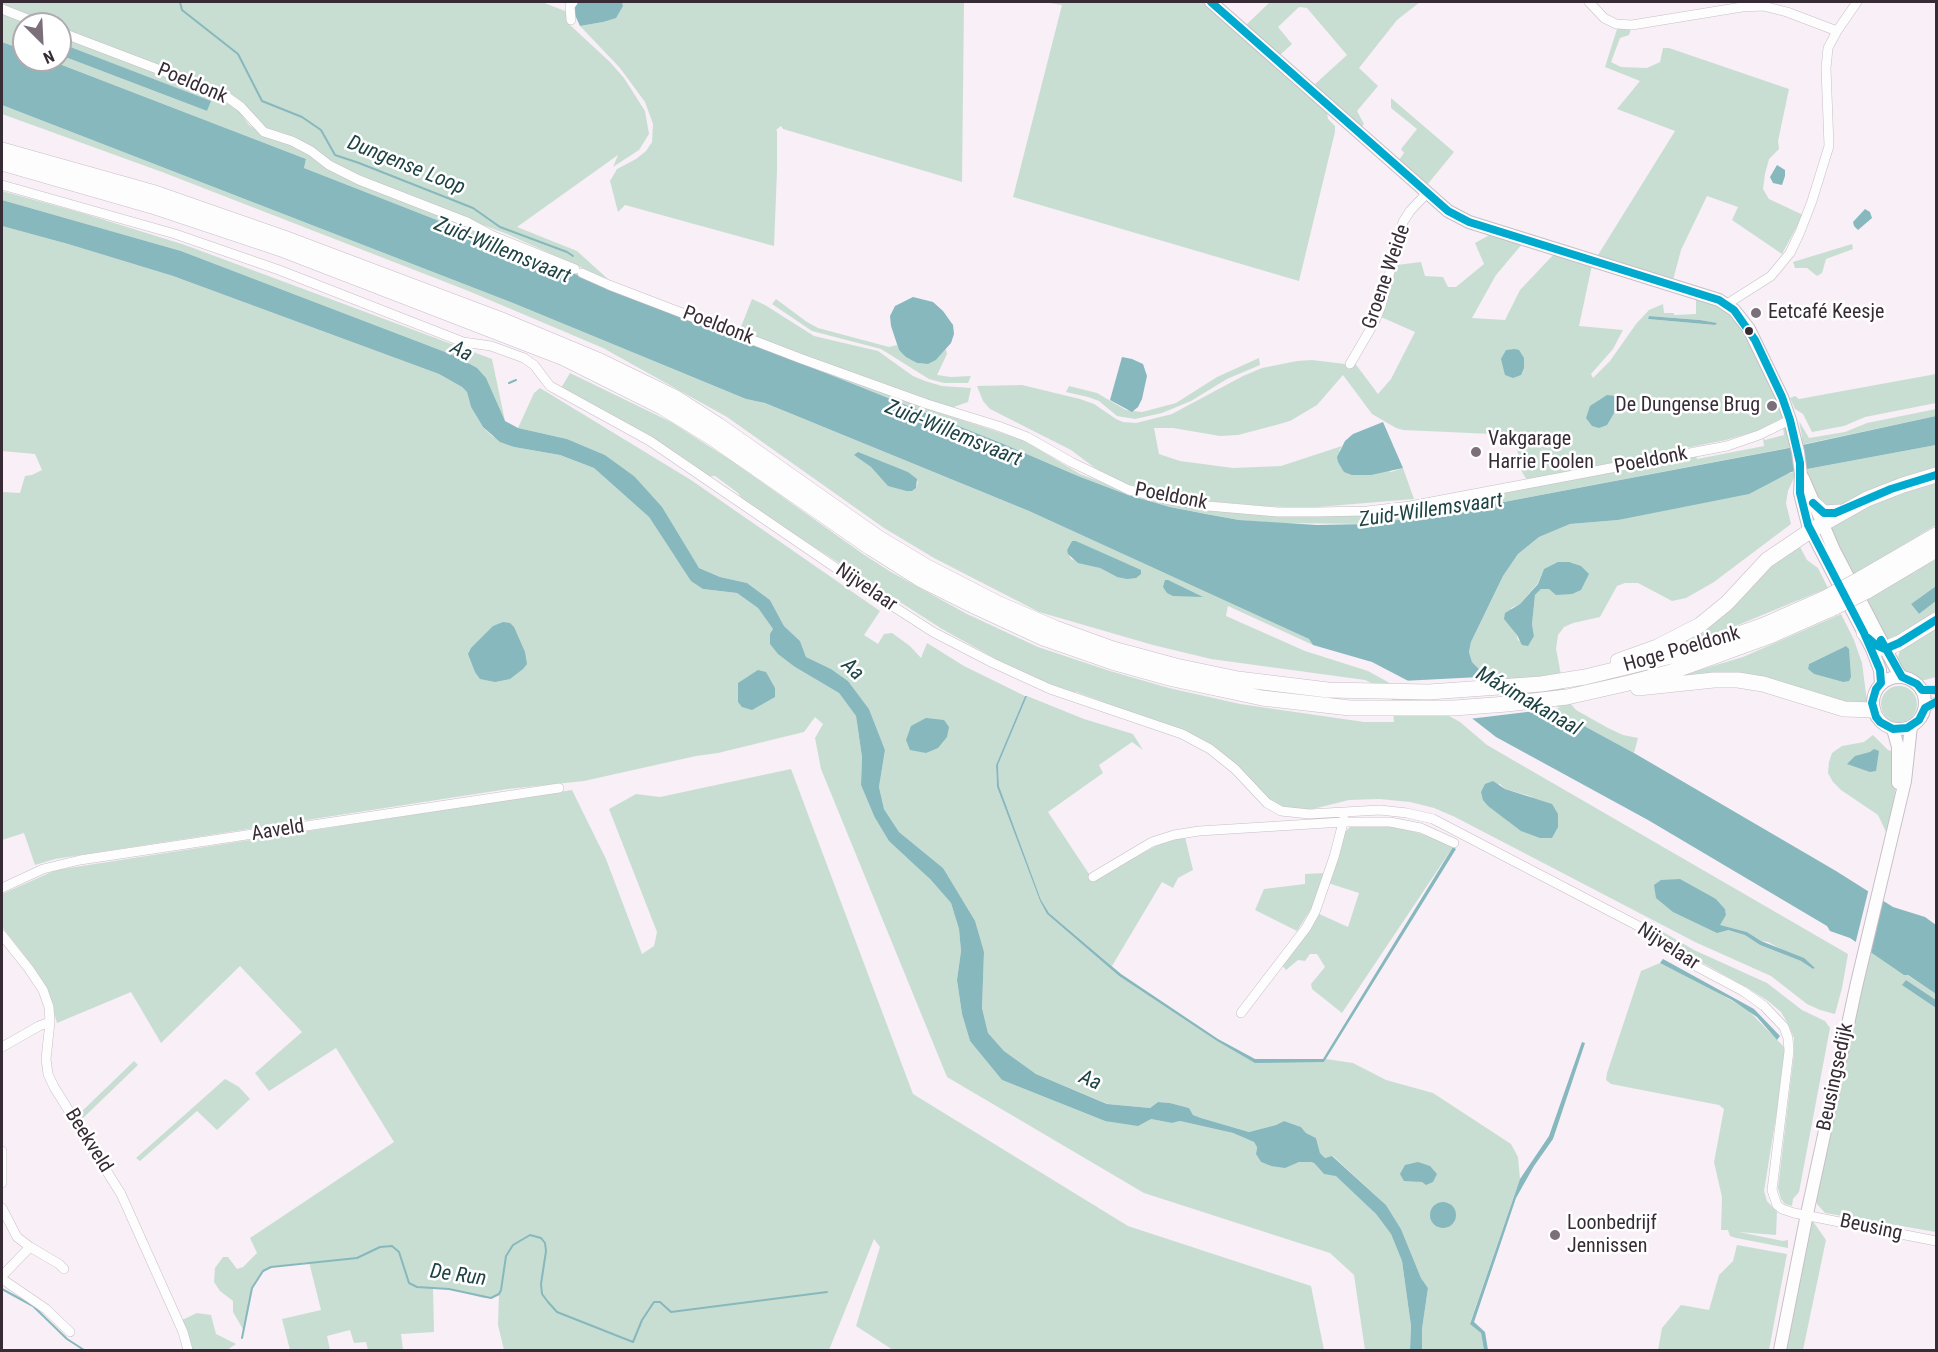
<!DOCTYPE html>
<meta charset="utf-8">
<style>
body{margin:0}
#map{position:relative;width:1938px;height:1352px;overflow:hidden;background:#f8eff7;font-family:"Roboto Condensed",sans-serif}
canvas{display:block}
.frame{position:absolute;inset:0;border:3px solid #372c36;pointer-events:none}
.north{position:absolute;left:12px;top:12px;width:60px;height:60px;box-sizing:border-box;background:#fff;border:2px solid #afabaf;border-radius:50%;rotate:156deg;font-size:16px;font-weight:700;line-height:24px;text-align:center;color:#372c36}
.north::after{content:'';display:block;margin:auto;width:21px;height:27px;background:#7b707a;clip-path:polygon(50% 0,100% 100%,50% 72%,0 100%)}
</style>
<div id="map">
<canvas width="1938" height="1352"></canvas>
<div class="frame"></div>
<div class="north">N</div>
</div>
<script>
const ctx = document.querySelector('canvas').getContext('2d');
ctx.lineJoin = 'round';
function fill(path, color) {
  ctx.fillStyle = color;
  ctx.fill(path, 'evenodd');
}
function toPath(rows) {
  const path = new Path2D();
  for (const r of rows) {
    if (r.length === 3) {
      path.moveTo(r[0] + r[2], r[1]);
      path.arc(r[0], r[1], r[2], 0, 2 * Math.PI);
      continue;
    }
    path.moveTo(r[0], r[1]);
    for (let i = 2; i < r.length; i += 2) path.lineTo(r[i], r[i + 1]);
  }
  return path;
}
function stroke(path, color, width, dash) {
  ctx.strokeStyle = color;
  ctx.lineWidth = width;
  ctx.lineCap = dash ? 'butt' : 'round';
  ctx.setLineDash(dash || []);
  ctx.stroke(path);
}
function label(font, color, halo, rows, align = 'center') {
  ctx.font = font + ' "Roboto Condensed",sans-serif';
  ctx.lineWidth = 5;
  ctx.setLineDash([]);
  ctx.textBaseline = 'middle';
  ctx.strokeStyle = halo;
  ctx.fillStyle = color;
  for (const [text, x, y, turn = 0] of rows) {
    ctx.save();
    ctx.translate(x, y);
    ctx.rotate((+turn || 0) * Math.PI / 180);
    ctx.textAlign = isNaN(turn) ? turn : align;
    if (halo) ctx.strokeText(text, 0, 0);
    ctx.fillText(text, 0, 0);
    ctx.restore();
  }
}
fill(toPath([
 [2,2,542,2,565,11,570,25,610,62,624,78,645,111,649,134,639,150,613,167,618,155,517,227,577,251,609,280,507,234,412,198,332,163,267,129,225,91,60,27,60,24,52,24,2,4],
 [622,2,964,2,962,182,783,129,781,126,776,130,777,131,777,171,774,246,625,205,618,212,610,181,617,169,636,159,646,151,652,142,653,124,645,102,620,68,580,26,603,22,623,6],
 [1043,2,1204,2,1327,112,1328,119,1335,126,1335,132,1299,281,1013,197,1062,5],
 [1270,2,1420,2,1397,20,1359,68,1378,86,1357,111,1364,124,1362,127,1314,85,1347,55,1307,8,1299,7,1278,27,1292,44,1280,55,1246,25],
 [2,12,33,24,24,24,24,29,17,27,13,36,24,41,24,50,2,42],
 [1617,29,1631,29,1629,35,1620,38,1611,62,1621,67,1647,68,1660,62,1663,48,1669,48,1789,89,1778,141,1779,149,1769,159,1765,174,1763,189,1769,199,1803,215,1782,254,1732,220,1738,207,1707,196,1681,250,1673,280,1598,255,1675,131,1617,109,1640,81,1605,67],
 [60,34,221,97,237,108,249,125,263,134,291,143,358,183,728,332,925,408,1023,440,1080,474,1129,492,1171,502,1367,513,1696,455,1697,459,1764,446,1763,438,1765,440,1784,435,1783,426,1785,426,1793,447,1435,515,1368,524,1277,523,1239,520,1170,507,1128,495,1078,476,1001,443,728,334,304,168,306,159,49,60,60,60,60,55,207,111,210,101,60,43],
 [1391,98,1454,152,1427,185,1399,160,1404,153,1401,149,1417,129,1391,108],
 [2,105,513,303,746,399,765,403,1029,511,1309,639,1313,645,1228,606,1226,616,1305,651,1368,671,1460,722,1487,745,1848,954,1842,988,1835,1014,1820,1010,1807,1004,1771,976,1695,942,1455,817,1434,808,1410,802,1379,799,1349,800,1305,811,1282,807,1269,800,1213,746,1103,705,1101,701,1076,692,1068,693,1014,669,942,629,744,502,738,493,715,476,708,476,561,388,570,373,671,422,732,461,863,554,891,572,967,614,1038,647,1110,671,1169,688,1240,704,1364,722,1394,722,1392,700,1380,687,1365,680,1211,659,1153,645,1039,612,934,558,884,528,727,417,603,348,466,290,162,172,2,114],
 [855,455,908,472,918,482,916,488,912,491,906,491,889,486,871,467],
 [1072,541,1076,541,1142,572,1117,577,1100,568,1071,559,1067,550],
 [1500,784,1505,789,1533,797,1481,792],
 [1654,885,1716,899,1725,909,1726,915,1719,925,1747,932,1761,941,1768,942,1815,968,1813,969,1801,961,1760,945,1746,935,1728,930],
 [2,191,82,213,185,245,492,359,505,421,453,355,181,251,2,200],
 [2,226,68,244,173,276,439,374,462,387,467,392,471,407,483,427,492,436,514,447,560,455,594,468,649,517,674,555,703,589,737,593,758,608,773,629,782,655,795,667,839,693,856,716,862,757,861,785,874,816,951,903,959,929,961,951,957,980,962,1014,970,1041,1002,1080,1105,1121,1151,1119,1172,1123,1180,1121,1233,1133,1254,1142,1257,1146,1256,1154,1261,1162,1271,1166,1300,1162,1311,1162,1314,1163,1324,1174,1336,1175,1376,1214,1391,1234,1402,1261,1411,1326,1410,1350,1365,1350,1354,1275,1330,1253,1144,1193,947,1077,821,769,815,738,823,724,815,717,804,732,718,753,696,756,584,781,508,789,145,845,55,859,35,865,24,833,2,840,2,492,20,493,25,476,32,475,42,470,35,454,2,451],
 [1495,232,1523,243,1496,275,1472,318,1505,320,1520,290,1555,253,1592,265,1579,326,1623,330,1613,349,1591,374,1593,378,1610,361,1636,324,1649,310,1663,304,1664,313,1674,313,1674,315,1696,314,1696,298,1718,305,1735,318,1749,338,1784,417,1757,431,1726,440,1527,480,1522,472,1514,435,1403,430,1396,428,1372,414,1343,375,1317,405,1290,421,1276,425,1238,435,1220,436,1173,428,1154,428,1159,454,1180,461,1233,468,1281,466,1342,446,1339,451,1391,472,1403,468,1414,499,1306,508,1263,506,1182,499,1134,489,1095,468,1071,450,990,409,983,401,977,386,1022,385,1080,399,1094,404,1116,419,1123,422,1136,423,1172,414,1243,376,1262,368,1297,361,1312,360,1345,364,1349,359,1354,362,1378,394,1391,379,1415,332,1381,317,1397,265,1421,262,1425,276,1443,277,1448,287,1456,287,1484,264,1475,243],
 [1649,316,1700,320,1716,323,1715,325,1648,319],
 [1852,244,1853,249,1826,259,1822,273,1817,276,1807,268,1795,268,1793,262],
 [752,299,765,305,814,336,878,351,913,376,925,381,942,386,971,388,968,402,948,409,739,332],
 [776,299,807,322,818,328,889,347,897,345,899,350,917,363,928,364,936,360,946,349,947,354,937,375,951,377,971,376,968,383,944,383,929,379,881,349,812,331,772,304],
 [1259,358,1260,365,1227,379,1191,401,1162,413,1135,419,1117,416,1099,401,1088,397,1066,392,1069,386,1097,393,1126,410,1142,412,1176,403,1217,377],
 [1936,374,1936,403,1865,417,1844,426,1812,432,1803,414,1795,409,1790,398,1795,396,1799,399],
 [540,388,691,480,880,611,864,635,878,644,884,634,892,633,910,646,921,658,927,643,964,666,1025,696,996,765,997,787,1040,901,1047,914,1119,976,1217,1041,1254,1062,1324,1062,1326,1059,1353,1063,1386,1080,1433,1093,1511,1144,1518,1157,1520,1179,1470,1323,1481,1333,1484,1350,1422,1350,1422,1329,1428,1288,1421,1278,1401,1229,1386,1205,1333,1156,1325,1158,1320,1153,1316,1138,1306,1133,1301,1127,1284,1121,1276,1125,1249,1132,1201,1118,1193,1115,1189,1108,1170,1103,1158,1102,1150,1108,1108,1104,1036,1074,1004,1051,988,1033,982,1008,984,952,943,868,899,832,884,809,879,787,885,750,869,709,848,681,831,669,806,657,800,641,784,626,770,600,747,583,720,577,699,568,634,476,605,455,567,439,518,428,534,393],
 [1441,1202,1449,1203,1452,1224,1445,1228,1437,1227,1434,1206],
 [1936,409,1936,416,1800,445,1802,437,1799,421,1809,438,1845,432,1867,423],
 [1936,445,1936,469,1833,509,1822,507,1804,474,1808,472,1807,469],
 [1797,471,1788,491,1786,503,1791,524,1714,582,1686,598,1672,601,1638,583,1625,583,1617,586,1600,617,1573,623,1564,627,1558,635,1556,649,1563,685,1569,702,1576,710,1608,728,1623,735,1638,738,1634,753,1479,669,1472,662,1469,652,1471,642,1503,576,1518,554,1539,537,1570,524,1618,520],
 [1544,569,1549,589,1541,589,1535,595,1532,624,1534,636,1518,641,1511,608,1520,604,1538,583],
 [1936,481,1936,525,1851,576,1826,525,1893,494],
 [1799,545,1807,560,1818,568,1828,588,1687,646,1685,641,1720,616,1782,556],
 [1936,557,1936,586,1911,604,1919,614,1936,601,1936,615,1887,644,1865,600],
 [1841,614,1854,640,1862,663,1868,709,1765,682,1665,680,1743,657],
 [1846,646,1843,682,1814,674,1808,669,1809,664],
 [1936,624,1936,677,1921,681,1903,672,1898,658,1900,649],
 [1899,704,18],
 [1027,696,1084,719,1133,734,1143,750,1132,742,1099,765,1103,773,1048,812,1093,880,1154,847,1169,840,1185,837,1193,870,1178,878,1173,888,1162,882,1112,966,1049,913,1041,900,999,786,998,765],
 [1873,735,1888,750,1896,753,1895,793,1887,834,1878,815,1841,790,1833,782,1828,773,1829,762,1832,753,1842,746,1864,742],
 [791,769,913,1094,1128,1226,1311,1286,1324,1350,893,1350,856,1326,880,1247,874,1239,829,1350,504,1350,498,1325,499,1295,491,1298,484,1298,449,1289,433,1288,434,1332,401,1334,403,1350,368,1350,366,1342,354,1343,350,1330,327,1336,330,1350,290,1350,282,1319,321,1310,309,1262,271,1267,263,1271,252,1288,244,1331,233,1312,233,1301,220,1291,214,1282,215,1268,223,1257,228,1257,237,1269,243,1267,257,1253,250,1238,394,1142,336,1048,269,1091,255,1073,302,1032,240,966,161,1043,131,992,57,1023,47,988,31,964,2,927,2,894,56,870,572,790,606,859,642,954,654,946,657,932,609,809,636,794,660,797],
 [1383,826,1401,828,1425,835,1453,847,1342,1013,1312,989,1311,984,1325,967,1317,954,1310,954,1305,961,1298,960,1286,970,1281,964,1317,913,1348,927,1359,893,1328,883,1345,832,1350,827],
 [1325,873,1320,890,1311,909,1297,931,1255,910,1264,889,1305,884,1305,874],
 [1663,932,1694,950,1767,983,1802,1010,1825,1021,1830,1028,1799,1192,1793,1199,1792,1206,1785,1204,1781,1199,1778,1188,1794,1053,1794,1038,1788,1024,1781,1012,1768,1001,1746,987,1692,957,1662,935],
 [1871,951,1936,994,1936,1000,1906,980,1903,985,1936,1008,1936,1232,1825,1213,1817,1204,1817,1188,1858,1000],
 [1660,963,1700,982,1748,1010,1784,1047,1786,1055,1764,1191,1767,1201,1777,1212,1776,1235,1739,1232,1783,1241,1788,1240,1788,1248,1736,1238,1730,1236,1728,1230,1721,1230,1722,1197,1714,1162,1724,1109,1719,1105,1611,1084,1606,1080,1607,1073,1641,971],
 [134,1061,138,1065,80,1121,77,1116],
 [225,1079,239,1087,250,1099,217,1130,197,1111,140,1161,136,1158],
 [1812,1220,1826,1240,1803,1350,1786,1350],
 [1737,1245,1787,1254,1769,1350,1658,1350,1662,1328,1681,1305,1709,1310,1719,1275,1733,1261],
 [197,1313,211,1315,216,1334,236,1344,227,1350,191,1350,182,1320]
]), '#c9ded3');
fill(toPath([
 [577,2,622,2,623,6,616,18,603,22,580,26,575,15,574,8],
 [2,42,24,50,24,60,49,60,306,159,304,168,728,334,1001,443,1078,476,1128,495,1170,507,1206,514,1239,520,1317,525,1368,524,1435,515,1784,449,1936,416,1936,445,1791,472,1749,494,1618,520,1570,524,1539,537,1518,554,1503,576,1471,642,1469,652,1472,662,1479,669,1634,753,1836,871,1893,907,1925,917,1936,925,1936,994,1908,975,1904,975,1850,938,1830,931,1827,926,1648,820,1496,737,1469,716,1418,686,1372,662,1313,645,1309,639,1029,511,765,403,746,399,513,303,2,105],
 [60,43,211,101,207,111,60,55],
 [1777,165,1785,170,1785,176,1782,185,1773,183,1770,177],
 [2,200,181,251,453,355,477,368,486,378,505,421,518,428,567,439,605,455,634,476,662,507,699,568,720,577,747,583,770,600,784,626,800,641,806,657,831,669,848,681,869,709,885,750,879,787,884,809,899,832,943,868,975,921,984,952,982,1008,988,1033,1004,1051,1036,1074,1107,1104,1150,1108,1158,1102,1170,1103,1189,1108,1193,1115,1201,1118,1249,1132,1276,1125,1284,1121,1301,1127,1306,1133,1316,1138,1320,1153,1325,1158,1332,1156,1386,1205,1401,1229,1421,1278,1428,1288,1422,1329,1422,1350,1410,1350,1411,1326,1402,1261,1391,1234,1376,1214,1336,1176,1324,1174,1314,1163,1311,1162,1299,1162,1285,1168,1271,1166,1261,1162,1256,1154,1257,1147,1254,1142,1233,1133,1180,1121,1172,1123,1151,1119,1138,1126,1105,1121,1002,1080,970,1041,962,1014,957,980,961,951,959,929,951,903,930,879,889,841,874,816,861,785,862,757,856,716,839,693,795,667,778,654,770,644,770,634,773,629,758,608,737,593,703,589,691,581,649,517,594,468,560,455,514,447,500,442,483,427,471,407,467,392,462,387,439,374,173,276,68,244,2,226],
 [1865,209,1870,212,1872,218,1858,230,1854,226,1853,222],
 [913,297,933,302,943,311,953,325,954,334,951,343,936,360,928,364,917,363,906,357,899,350,891,326,890,316,895,306],
 [1649,316,1700,320,1717,323,1715,325,1648,319],
 [1515,349,1519,350,1524,358,1524,368,1521,375,1513,378,1505,375,1501,359,1506,350],
 [1122,357,1132,359,1143,364,1147,376,1142,399,1138,407,1132,412,1110,400],
 [1607,395,1615,396,1617,398,1617,408,1607,425,1599,428,1592,426,1586,418,1590,406],
 [1383,422,1403,468,1371,475,1352,475,1344,472,1338,462,1337,457,1345,441,1353,434],
 [858,452,908,472,917,479,916,488,912,491,906,491,888,486,871,467,854,455],
 [1072,541,1076,541,1141,570,1141,574,1136,578,1127,579,1117,577,1100,568,1078,563,1068,554,1067,550],
 [1558,562,1569,562,1581,566,1589,574,1581,590,1572,594,1556,595,1549,589,1541,589,1535,595,1532,624,1534,636,1528,646,1522,645,1517,635,1504,619,1505,613,1520,604,1538,584,1544,569],
 [1165,580,1168,580,1203,597,1173,596,1167,593,1163,587],
 [1936,586,1936,601,1919,614,1911,604],
 [503,622,510,623,514,627,525,652,527,664,523,669,510,679,495,682,480,679,475,672,468,654,471,648,493,626],
 [1846,646,1849,649,1851,677,1849,681,1843,682,1814,674,1808,669,1809,664],
 [758,670,766,672,775,688,775,697,752,710,742,707,738,702,738,683],
 [1025,696,1027,696,998,765,999,786,1041,900,1049,913,1121,974,1218,1039,1255,1059,1323,1059,1453,847,1456,849,1324,1062,1255,1063,1217,1041,1119,976,1047,914,1040,901,997,787,996,765],
 [926,718,944,720,949,727,947,737,938,748,926,753,910,750,906,740,911,726],
 [1874,749,1879,751,1876,771,1870,772,1847,764,1855,756,1870,752],
 [1493,781,1505,789,1552,804,1558,814,1558,827,1552,838,1540,838,1521,831,1488,806,1483,800,1481,792,1485,784],
 [1680,879,1716,899,1725,909,1726,915,1720,925,1747,932,1761,941,1804,958,1815,968,1813,969,1801,961,1760,945,1745,935,1728,930,1717,933,1673,912,1656,898,1654,885,1661,880],
 [1663,959,1754,1009,1780,1036,1777,1040,1757,1017,1732,1000,1660,963],
 [1906,980,1936,1000,1936,1008,1902,985],
 [1582,1042,1585,1043,1553,1139,1534,1166,1516,1198,1474,1322,1485,1332,1488,1350,1484,1350,1481,1333,1470,1324,1520,1179,1549,1136],
 [1418,1162,1430,1166,1437,1174,1433,1182,1426,1185,1422,1182,1404,1181,1400,1174,1405,1165],
 [1443,1215,13]
]), '#86b8bd');
fill(toPath([
 [1499,676,1560,708,1469,719,1402,681],
 [1869,888,1882,897,1869,954,1855,945]
]), '#f8eff7');
stroke(toPath([
 [180,2,182,10,238,54,262,101,302,117,321,130,335,155,359,163,473,208,500,227,567,252,573,256],
 [509,383,516,380],
 [2,1289,33,1306,67,1339,84,1350],
 [242,1338,252,1288,263,1271,271,1267,357,1258,380,1247,392,1246,399,1252,409,1283,417,1287,449,1289,491,1298,499,1294,501,1290,506,1256,513,1245,530,1235,541,1238,545,1243,546,1251,541,1284,542,1294,548,1302,557,1312,633,1342,642,1320,654,1302,660,1302,671,1312,827,1292]
]), '#86b8bd', 2);
const minor = toPath([
 [1589,2,1604,18,1616,24,1632,25,1742,7,1763,6,1787,12,1837,31],
 [2,9,40,24],
 [571,20,570,6,573,2],
 [60,32,223,94,241,107,264,132,292,141,311,151,329,165,359,180,467,222,493,236,575,269],
 [2,185,175,234,279,270,463,342,491,346,524,358,534,365,550,386,650,441,874,594,933,632,993,663,1050,689,1182,734,1210,749,1235,769,1267,803,1281,811,1309,814,1380,810,1407,813,1433,819,1646,930,1696,966,1743,991,1764,1006,1784,1027,1788,1038,1789,1051,1772,1190,1777,1205,1782,1209,1794,1213,1936,1241],
 [582,273,609,285,802,359,927,404,998,426,1027,437,1071,462,1129,490,1171,500,1208,506,1277,512,1316,512,1367,511,1410,506,1727,446,1759,435,1790,420],
 [1727,304,1771,276,1790,253,1800,232,1812,201,1829,146,1826,68,1828,48,1837,31,1857,2],
 [1350,364,1374,323,1381,306,1403,222,1410,211,1427,193],
 [1922,690,1936,690],
 [1925,708,1936,702],
 [1093,877,1152,842,1174,835,1199,831,1343,822,1390,822,1421,828,1454,843],
 [2,888,43,869,80,860,559,788],
 [2,935,29,969,43,990,49,1007,50,1022,46,1059,48,1074,54,1087,121,1194,183,1332,188,1350],
 [1241,1013,1306,928,1315,912,1334,857,1344,819],
 [2,1047,39,1026,50,1022],
 [2,1151,2,1183],
 [2,1208,17,1237,30,1247,59,1264,64,1269],
 [2,1276,30,1247],
 [2,1279,46,1309,70,1332]
]);
const tertiary = toPath([
 [1211,2,1448,211,1469,222,1719,300,1734,310,1749,329,1782,397,1790,420,1798,452,1801,474,1800,493,1808,525,1872,649,1880,670,1881,683],
 [1803,478,1834,550,1897,671,1902,677],
 [1899,703,26],
 [1893,729,1898,747,1898,783],
 [1780,1350,1807,1214,1856,987,1905,781,1911,726]
]);
const trunk = toPath([
 [2,150,155,193,284,238,499,319,600,361,676,398,718,425,877,537,927,567,999,604,1055,628,1113,649,1176,666,1238,679,1328,690,1429,692,1541,684,1585,677,1688,652,1764,625,1825,598],
 [2,163,152,206,284,250,564,358,662,407,711,437,871,548,920,579,974,606,1043,638,1112,662,1173,679,1262,698,1350,708,1454,708,1507,704,1567,697,1629,683,1671,672,1770,636,1831,609],
 [1813,503,1824,513,1840,512],
 [1860,579,1936,535],
 [1867,591,1936,550],
 [1864,633,1876,645,1885,649,1899,643,1936,620],
 [1618,661,1657,647,1700,625,1727,603,1767,560,1810,531,1867,499,1903,485,1936,475],
 [1638,688,1714,680,1738,680,1763,684,1844,709,1873,710]
]);
stroke(minor, '#c7bec6', 10);
stroke(tertiary, '#c7bec6', 14);
stroke(trunk, '#c7bec6', 16);
stroke(minor, '#fefdfe', 9);
stroke(tertiary, '#fefdfe', 12);
stroke(trunk, '#fefdfe', 15);
const trunkBridge = toPath([
 [1825,598,1860,579],
 [1831,609,1867,591]
]);
stroke(trunkBridge, '#c7bec6', 16, []);
stroke(trunkBridge, '#fefdfe', 15);
stroke(toPath([
 [1211,2,1448,211,1469,222,1719,300,1734,310,1755,340,1782,397,1790,420,1800,463,1800,493,1808,525,1864,633,1880,670,1881,683,1876,689,1872,703,1876,717,1880,722,1893,729,1907,728,1919,720,1925,708,1936,702],
 [1813,503,1824,513,1835,513,1891,489,1936,475],
 [1868,638,1876,645,1885,649,1899,643,1936,620],
 [1881,640,1902,677,1917,684,1922,690,1936,690]
]), '#00a9ce', 8);
for (const [x, y, r, color] of [
 [1756,313,6,"#7b707a"],
 [1749,331,5,"#372c36"],
 [1772,406,6,"#7b707a"],
 [1476,452,6,"#7b707a"],
 [1555,1235,6,"#7b707a"]
]) {
  const dot = new Path2D();
  dot.arc(x, y, r, 0, 2 * Math.PI);
  ctx.fillStyle = color;
  ctx.fill(dot);
  stroke(dot, '#fff', 2);
}
label('20px', '#372c36', '#fff', [
 ["Poeldonk",192,84,23],
 ["Groene Weide",1387,277,-71],
 ["Poeldonk",718,326,21],
 ["Poeldonk",1651,461,-11],
 ["Poeldonk",1171,497,11],
 ["Nijvelaar",866,588,34],
 ["Hoge Poeldonk",1682,650,-16],
 ["Aaveld",278,831,-9],
 ["Nijvelaar",1668,947,33],
 ["Beusingsedijk",1836,1077,-78],
 ["Beekveld",88,1141,58],
 ["Beusing",1871,1228,12]
]);
label('20px', '#372c36', '#fff', [
 ["Eetcafé Keesje",1768,313],
 ["De Dungense Brug",1760,406,"right"],
 ["Vakgarage",1488,440],
 ["Harrie Foolen",1488,463],
 ["Loonbedrijf",1567,1224],
 ["Jennissen",1567,1247]
], 'left');
label('italic 21px', '#1e4344', '#fff', [
 ["Dungense Loop",406,166,22],
 ["Zuid-Willemsvaart",502,251,22],
 ["Aa",461,352,28],
 ["Zuid-Willemsvaart",953,434,22],
 ["Zuid-Willemsvaart",1431,511,-8],
 ["Aa",852,670,43],
 ["Máximakanaal",1528,702,30],
 ["Aa",1090,1081,23],
 ["De Run",458,1276,8]
]);
</script>
